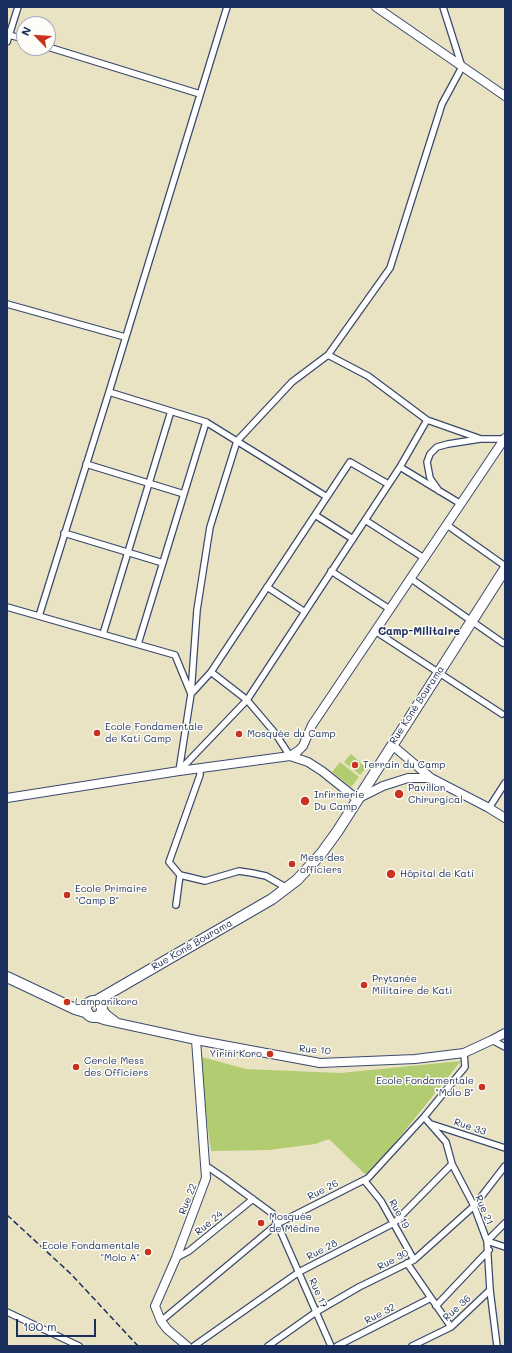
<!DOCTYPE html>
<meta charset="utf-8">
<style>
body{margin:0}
#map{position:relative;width:512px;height:1353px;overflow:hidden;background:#e9e3c3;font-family:Mali,sans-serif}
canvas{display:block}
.frame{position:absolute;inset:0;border:8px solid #1b2f5e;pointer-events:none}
.north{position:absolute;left:16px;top:16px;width:40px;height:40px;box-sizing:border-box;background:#fdfcf7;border:1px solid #a3aaba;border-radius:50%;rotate:295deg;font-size:11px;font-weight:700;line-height:16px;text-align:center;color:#1b2f5e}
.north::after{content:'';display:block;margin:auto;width:14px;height:18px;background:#c8321e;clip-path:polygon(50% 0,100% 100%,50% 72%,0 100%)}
.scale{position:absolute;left:16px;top:1319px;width:80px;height:18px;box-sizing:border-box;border:2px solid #1b2f5e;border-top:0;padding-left:5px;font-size:12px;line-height:14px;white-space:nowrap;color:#1b2f5e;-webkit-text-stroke:3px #fdfcf7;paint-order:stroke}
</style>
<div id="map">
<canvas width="512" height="1353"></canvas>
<div class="frame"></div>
<div class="north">N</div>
<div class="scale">100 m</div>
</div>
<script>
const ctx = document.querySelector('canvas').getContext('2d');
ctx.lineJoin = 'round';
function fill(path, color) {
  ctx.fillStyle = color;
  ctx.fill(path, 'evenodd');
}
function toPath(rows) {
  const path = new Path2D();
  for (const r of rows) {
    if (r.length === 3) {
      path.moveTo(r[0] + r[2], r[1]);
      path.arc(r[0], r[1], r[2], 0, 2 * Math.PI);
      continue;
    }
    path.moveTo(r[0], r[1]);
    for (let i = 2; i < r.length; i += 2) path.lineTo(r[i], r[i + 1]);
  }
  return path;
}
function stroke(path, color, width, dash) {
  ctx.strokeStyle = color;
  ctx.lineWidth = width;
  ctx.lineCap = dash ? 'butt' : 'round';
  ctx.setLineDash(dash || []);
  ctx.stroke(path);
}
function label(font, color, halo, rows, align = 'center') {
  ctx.font = font + ' Mali,sans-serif';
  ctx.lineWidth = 3;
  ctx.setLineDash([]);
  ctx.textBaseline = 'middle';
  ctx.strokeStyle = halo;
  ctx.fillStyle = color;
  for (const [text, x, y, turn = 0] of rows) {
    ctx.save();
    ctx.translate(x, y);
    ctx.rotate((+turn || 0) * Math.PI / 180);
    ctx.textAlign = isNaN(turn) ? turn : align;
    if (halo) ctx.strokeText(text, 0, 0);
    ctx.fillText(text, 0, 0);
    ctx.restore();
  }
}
fill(toPath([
 [351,754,366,768,360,775,344,762],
 [340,762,359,777,351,787,332,772],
 [198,1056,246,1069,340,1073,461,1061,390,1149,366,1175,329,1139,315,1144,269,1150,211,1151]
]), '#b2cc72');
const street = toPath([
 [9,35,24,39],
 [7,42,18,7],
 [48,47,200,94],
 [7,304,125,337],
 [328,355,390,268,442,104,462,67,443,7],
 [109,392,206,422,327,497],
 [86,464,184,494],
 [400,467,461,504],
 [439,491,430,478,427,462,430,454,437,447,448,444,480,439],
 [315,515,353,539],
 [365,520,424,558],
 [447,525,505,566],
 [64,533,163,563],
 [331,571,388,608],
 [410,578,503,643],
 [267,587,305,612],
 [7,607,175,655,191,694,211,672,350,462,388,484],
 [39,616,109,392,227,7],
 [375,631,502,714],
 [103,634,171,411],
 [138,644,206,422],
 [211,672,247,700,275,733,290,756],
 [200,768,200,775,169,862,180,875,205,881,239,871,252,873,266,876,287,888],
 [179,771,191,694,197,610,210,527,237,441,292,382,328,355,368,376,427,420,481,439,503,439],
 [179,771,247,700,400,467,427,420],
 [489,808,505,783],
 [176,905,180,875],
 [492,1040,505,1047],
 [424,1117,446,1142,452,1164,474,1206,487,1241,490,1290,497,1346],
 [431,1124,505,1148],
 [205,1165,224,1178,273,1214,331,1346],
 [364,1180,381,1201,414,1260],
 [505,1223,487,1241,505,1247],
 [176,1258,189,1251,253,1199],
 [407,1263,451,1327],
 [436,1306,489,1250],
 [7,1312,79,1346],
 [161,1321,277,1224,368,1178,424,1117,465,1067,464,1053],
 [194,1346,299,1272,394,1223,452,1164],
 [268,1346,316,1312,359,1287,414,1260,474,1206,505,1166],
 [337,1346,431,1298],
 [412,1346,451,1327,490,1290]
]);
const secondary = toPath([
 [376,7,505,96],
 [392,745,431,778,489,808,505,818],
 [290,756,308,762,322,771,357,799,383,786,408,778,431,778],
 [7,798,179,771,290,756,298,751,303,746,312,725,505,438],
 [102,1009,107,1015,115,1021],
 [92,1016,104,1020,196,1040,320,1063,415,1059,464,1053,492,1040,505,1033],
 [187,1346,167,1329,161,1321,155,1306,176,1258,206,1178,196,1040]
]);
const highway = toPath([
 [7,977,75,1009,88,1013],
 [96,1001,272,899,297,880,321,854,337,832,505,569],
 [94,1009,8]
]);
stroke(street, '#3a4a6d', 8);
stroke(secondary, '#3a4a6d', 10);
stroke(highway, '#3a4a6d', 12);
stroke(street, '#fff', 5.5);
stroke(secondary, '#fff', 8);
stroke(highway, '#fff', 10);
stroke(toPath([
 [7,1215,71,1274,138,1346]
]), '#1b2f5e', 1.5, [6, 3]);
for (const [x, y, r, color] of [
 [97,733,4,"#c8321e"],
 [239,734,4,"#c8321e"],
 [355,765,4,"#c8321e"],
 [399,794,5,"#c8321e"],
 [305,801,5,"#c8321e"],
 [292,864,4,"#c8321e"],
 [391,874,5,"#c8321e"],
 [67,895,4,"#c8321e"],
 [364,985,4,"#c8321e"],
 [67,1002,4,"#c8321e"],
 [270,1054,4,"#c8321e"],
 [76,1067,4,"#c8321e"],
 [482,1087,4,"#c8321e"],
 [261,1223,4,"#c8321e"],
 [148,1252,4,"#c8321e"]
]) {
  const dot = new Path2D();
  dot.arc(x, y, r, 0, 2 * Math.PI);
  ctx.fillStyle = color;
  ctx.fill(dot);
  stroke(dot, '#fdfcf7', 1.5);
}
label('10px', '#1b2f5e', '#fdfcf7', [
 ["Rue Koné Bourama",417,705,-57],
 ["Rue Koné Bourama",192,945,-30],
 ["Rue 10",315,1050,5],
 ["Rue 33",470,1127,18],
 ["Rue 26",323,1190,-27],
 ["Rue 22",188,1199,-69],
 ["Rue 21",484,1210,67],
 ["Rue 19",399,1214,61],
 ["Rue 24",209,1223,-39],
 ["Rue 28",322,1250,-27],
 ["Rue 30",393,1260,-28],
 ["Rue 17",318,1293,66],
 ["Rue 36",457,1308,-42],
 ["Rue 32",380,1314,-27]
]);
label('10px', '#1b2f5e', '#fdfcf7', [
 ["Ecole Fondamentale",105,727],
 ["de Kati Camp",105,739],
 ["Mosquée du Camp",247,734],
 ["Terrain du Camp",363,765],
 ["Pavillon",408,788],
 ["Chirurgical",408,800],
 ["Infirmerie",314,795],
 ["Du Camp",314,807],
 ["Mess des",300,858],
 ["officiers",300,870],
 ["Hôpital de Kati",400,874],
 ["Ecole Primaire",75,889],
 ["\"Camp B\"",75,901],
 ["Prytanée",372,979],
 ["Militaire de Kati",372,991],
 ["Lampanikoro",75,1002],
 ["Yirini Koro",262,1054,"right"],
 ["Cercle Mess",84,1061],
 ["des Officiers",84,1073],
 ["Ecole Fondamentale",474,1081,"right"],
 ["\"Molo B\"",474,1093,"right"],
 ["Mosquée",269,1217],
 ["de Médine",269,1229],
 ["Ecole Fondamentale",140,1246,"right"],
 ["\"Molo A\"",140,1258,"right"]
], 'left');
label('bold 11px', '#1b2f5e', '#fdfcf7', [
 ["Camp-Militaire",419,632]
]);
</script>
